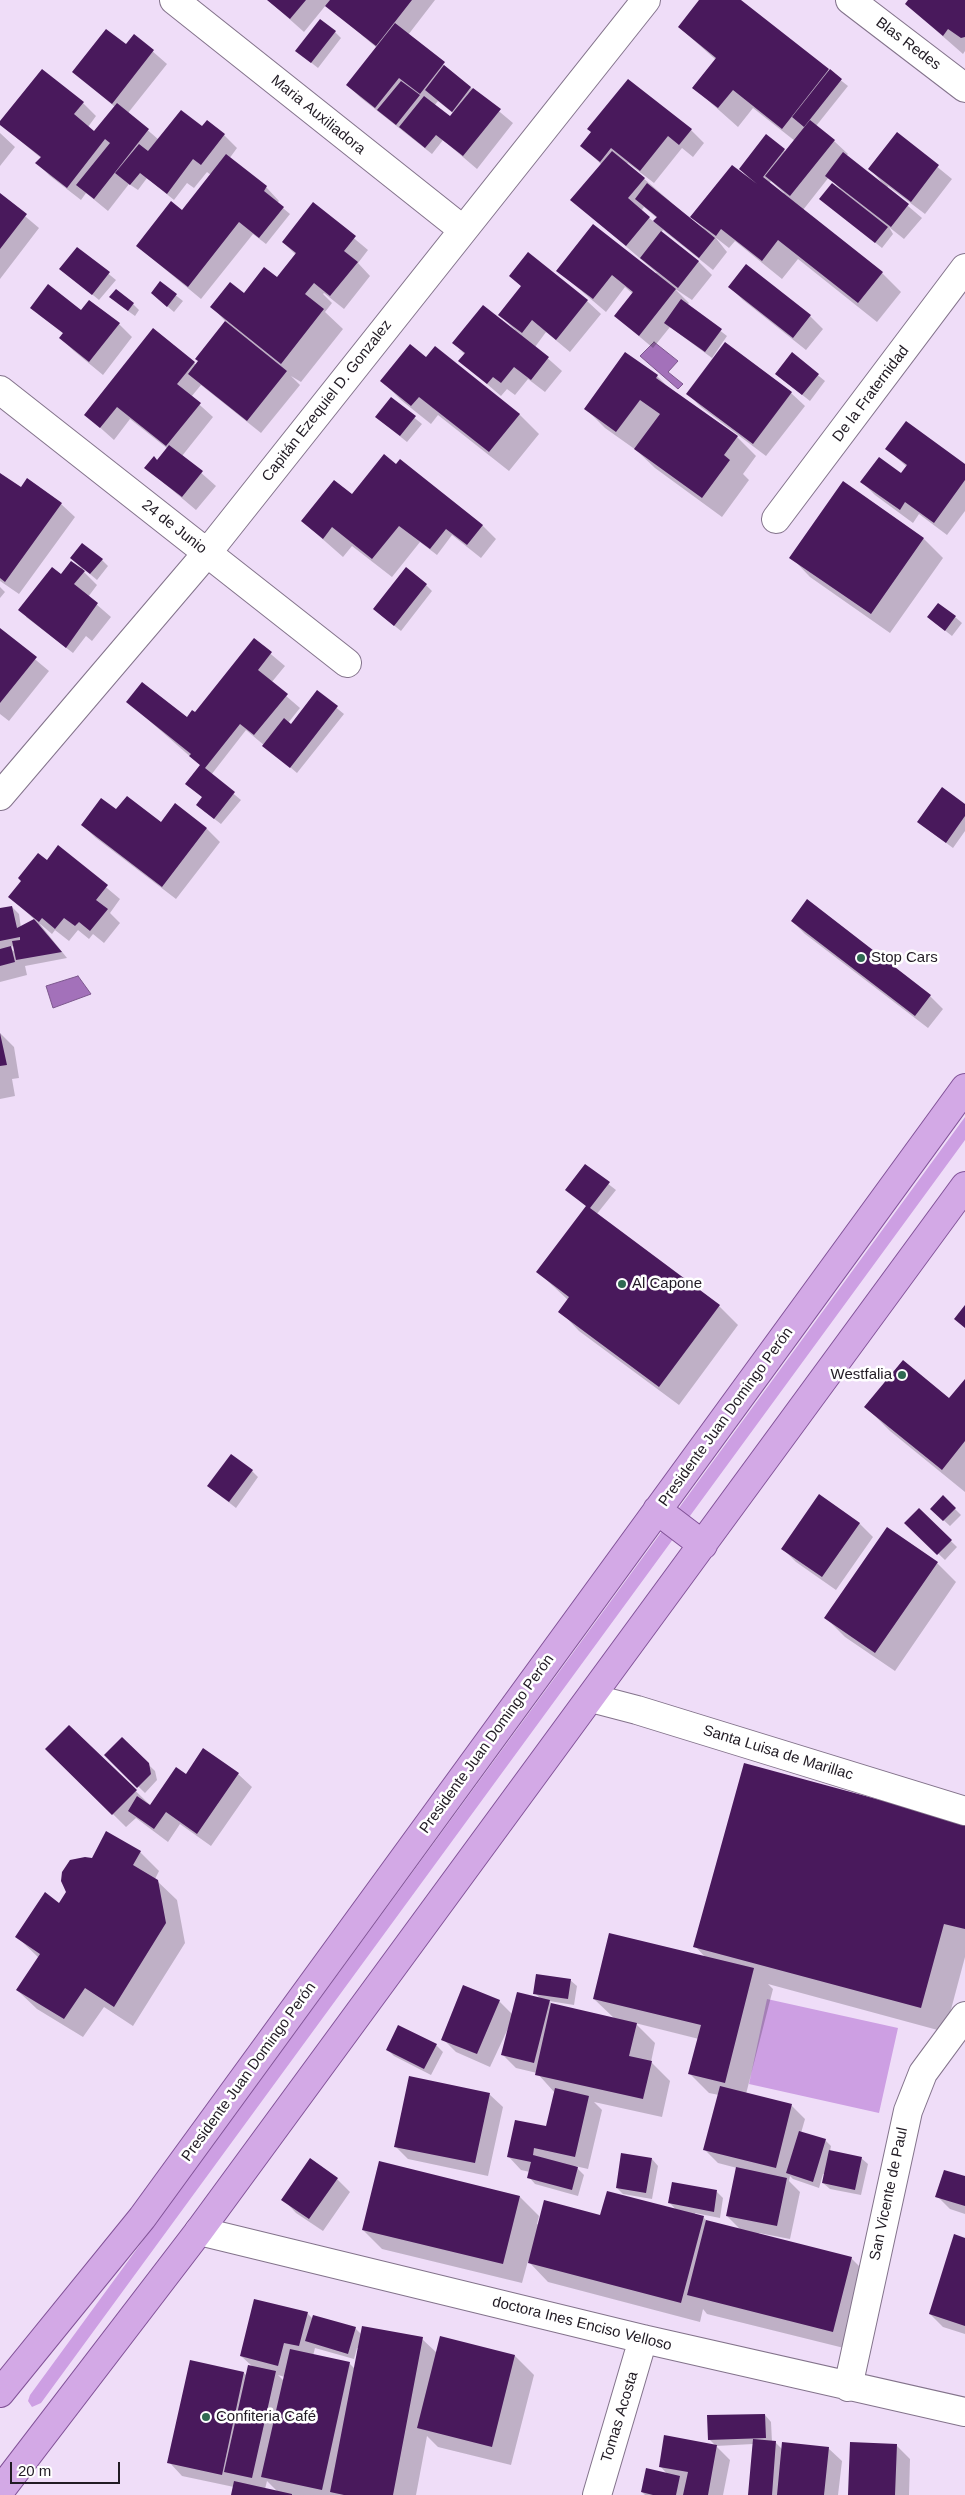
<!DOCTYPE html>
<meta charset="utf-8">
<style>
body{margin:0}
#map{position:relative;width:965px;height:2495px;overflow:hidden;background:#efddf8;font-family:Arial,sans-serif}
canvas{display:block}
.scale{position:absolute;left:10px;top:2462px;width:110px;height:22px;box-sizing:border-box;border:2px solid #211b24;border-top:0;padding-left:6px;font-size:15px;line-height:18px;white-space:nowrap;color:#211b24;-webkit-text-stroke:4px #fff;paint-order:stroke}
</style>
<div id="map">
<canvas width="965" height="2495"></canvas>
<div class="scale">20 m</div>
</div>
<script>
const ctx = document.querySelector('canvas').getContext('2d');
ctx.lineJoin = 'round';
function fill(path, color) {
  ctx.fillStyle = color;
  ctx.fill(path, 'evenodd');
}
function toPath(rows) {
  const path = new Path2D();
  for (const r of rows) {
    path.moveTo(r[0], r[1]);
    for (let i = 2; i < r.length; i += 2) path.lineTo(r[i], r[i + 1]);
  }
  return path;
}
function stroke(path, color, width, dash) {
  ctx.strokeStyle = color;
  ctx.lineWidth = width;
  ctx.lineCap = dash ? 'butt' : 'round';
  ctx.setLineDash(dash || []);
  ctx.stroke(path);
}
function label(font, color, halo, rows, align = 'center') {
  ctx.font = font + ' Arial,sans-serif';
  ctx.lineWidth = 5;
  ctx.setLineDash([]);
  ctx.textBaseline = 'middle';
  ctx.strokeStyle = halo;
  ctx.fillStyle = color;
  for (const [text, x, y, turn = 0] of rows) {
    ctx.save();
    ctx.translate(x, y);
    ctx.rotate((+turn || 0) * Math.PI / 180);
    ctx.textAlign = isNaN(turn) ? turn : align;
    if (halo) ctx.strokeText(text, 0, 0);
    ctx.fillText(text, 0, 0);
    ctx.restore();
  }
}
fill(toPath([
 [965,1117,965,1140,41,2403,32,2407,28,2401,30,2395],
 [767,1999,898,2028,879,2113,749,2084]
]), '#cd9fe3');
const water = toPath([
 [654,342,678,361,668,372,683,384,678,389,640,356,654,342],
 [78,976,91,994,53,1008,46,986,78,976]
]);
fill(water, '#a371ba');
stroke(water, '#7c578d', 1);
fill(toPath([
 [268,0,435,0,408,35,513,123,477,169,443,140,432,154,361,98,347,85,377,48,326,5,304,32],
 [438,101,454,114,451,118,434,106],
 [701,0,739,0,848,86,816,126,834,141,848,154,846,156,886,187,870,169,897,134,952,179,925,214,888,186,887,188,922,218,904,239,889,227,893,234,882,248,821,199,840,189,829,177,803,210,882,273,901,292,877,322,798,259,782,279,735,241,729,248,715,237,727,252,713,270,663,230,661,233,697,260,712,275,692,300,674,288,689,303,687,305,727,336,712,358,670,327,653,348,615,316,633,294,625,287,606,312,558,271,657,273,572,200,602,165,581,145,691,130,704,143,693,157,682,148,654,183,628,163,627,164,702,229,703,228,692,217,750,180,741,169,767,136,786,152,795,141,753,108,738,127,694,88,716,60,679,27],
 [771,181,784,193,782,194,769,184],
 [644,207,657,218,654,222,641,211],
 [909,0,965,0,965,51,963,54,906,4],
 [335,32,341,38,318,68,304,57],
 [135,36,167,64,128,113,159,140,202,128,224,135,237,148,229,159,266,187,279,201,277,203,290,214,266,244,253,234,201,299,137,246,182,212,211,175,207,172,194,188,187,183,174,200,147,178,138,190,129,184,108,211,86,193,81,200,50,176,37,163,41,158,0,124,83,103,96,116,88,127,95,132,115,107,74,72,127,46],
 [0,133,15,147,0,166],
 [0,195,39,228,0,279],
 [313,204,368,250,358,263,370,276,344,309,324,293,323,294,332,303,325,312,343,329,301,382,291,376,300,385,261,433,201,385,191,397,213,417,182,456,216,486,196,510,146,468,157,462,168,449,130,419,114,440,86,415,194,363,197,365,200,361,197,359,226,322,212,307,277,279,296,255,283,242],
 [78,249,116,280,99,300,61,269],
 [511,276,587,301,601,314,570,352,546,332,535,347,562,371,545,392,528,379,515,395,507,389,501,396,460,361,465,355,454,343,515,330,500,315,522,287],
 [160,283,183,301,174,312,152,293],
 [730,287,810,316,823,329,806,350,743,300],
 [117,303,133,304,139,310,135,316],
 [81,312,119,324,132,337,103,375,74,351,60,338,64,334,38,314],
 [726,344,791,393,805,406,766,456,701,407,688,394],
 [435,348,520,415,539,434,509,471,438,415,431,424,401,400,382,381,427,358],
 [792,354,825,381,810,401,783,380],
 [657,376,672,391,737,437,756,456,743,474,749,480,722,517,655,468,636,450,605,428,586,409],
 [391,399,422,424,407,442,376,417],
 [887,449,965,466,965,511,947,535,919,514,913,523,875,495,862,482,901,474,907,467],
 [0,474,21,489,28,480,61,504,75,517,19,594,0,581],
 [352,496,482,525,496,539,481,558,452,535,437,555,420,542,392,577,352,546,343,557,302,521],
 [924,539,943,558,890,633,810,577,791,557],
 [72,558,102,560,108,566,97,580,84,569,82,570,97,585,88,597,111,617,92,641,86,636,73,653,26,617,61,575,81,568],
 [426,585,432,591,401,631,381,615],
 [0,587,5,592,0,598],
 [928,617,955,617,962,623,952,636],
 [0,630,49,671,9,721,0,714],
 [254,640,285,666,271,683,300,708,288,723,291,726,317,692,344,714,297,773,246,730,211,775,241,800,221,824,204,811,203,798,187,784,201,766,128,702,188,719,195,714],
 [965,805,965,831,953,848,918,822],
 [161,824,207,829,220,842,176,899,96,838,82,825],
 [58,847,120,899,110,913,120,923,104,943,93,934,89,939,78,930,69,941,55,930,52,934,39,923,67,958,25,966,27,975,0,982,0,910,12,907,19,914,21,928,35,920,9,896,47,861],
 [14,946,16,953,9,947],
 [792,921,930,996,943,1009,928,1028,805,934],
 [0,1033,14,1047,19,1078,12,1079,15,1096,0,1099],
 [585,1166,616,1190,596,1215,719,1306,738,1325,679,1405,579,1331,560,1311,568,1300,538,1272,587,1207,567,1190],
 [965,1381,965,1492,890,1431,866,1407,955,1405],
 [252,1471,258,1477,236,1508,208,1486],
 [819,1496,860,1524,873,1537,836,1590,796,1562,783,1549],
 [943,1497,961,1515,950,1526,938,1515],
 [919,1510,957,1547,945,1560,906,1523],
 [937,1563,956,1582,895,1671,845,1637,826,1618],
 [69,1726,151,1806,186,1775,203,1750,238,1774,252,1787,211,1846,180,1824,168,1842,136,1818,126,1827,47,1749],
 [122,1739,155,1771,157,1780,145,1793,106,1755],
 [965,1824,965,1957,945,2032,768,1984,773,1989,746,2094,791,2105,805,2119,801,2133,825,2140,831,2146,830,2151,861,2158,868,2164,861,2195,830,2189,823,2183,825,2174,823,2174,819,2188,793,2179,790,2176,789,2181,800,2192,790,2239,759,2233,758,2235,851,2258,870,2277,852,2350,707,2314,703,2309,700,2322,548,2282,528,2261,522,2283,382,2249,363,2230,520,2197,539,2216,537,2224,539,2225,677,2211,670,2203,717,2192,723,2198,720,2218,695,2213,695,2215,703,2217,708,2222,742,2231,727,2216,737,2168,718,2163,704,2149,719,2095,709,2093,690,2074,699,2039,635,2023,655,2043,651,2062,670,2081,662,2117,594,2102,602,2110,588,2169,575,2166,584,2175,578,2196,535,2184,529,2177,530,2172,521,2170,508,2156,547,2128,555,2093,537,2073,516,2068,502,2054,511,2022,490,2067,456,2052,443,2039,499,2001,513,2015,541,1999,535,1993,570,1980,577,1986,574,2005,549,2001,553,2005,615,2019,594,1999,706,1958,695,1946],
 [140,1852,159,1871,155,1879,177,1900,185,1943,133,2026,104,2007,83,2037,37,2009,17,1990,39,1958,17,1937,59,1904,93,1859],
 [436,2045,443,2052,431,2075,394,2056,388,2050],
 [489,2094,503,2107,488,2176,408,2159,395,2146],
 [652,2159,658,2166,652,2199,623,2194,617,2188],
 [965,2178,965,2214,950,2209,937,2196],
 [337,2179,350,2192,323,2231,296,2213,283,2199],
 [965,2239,965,2334,943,2327,930,2314],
 [307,2313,313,2319,355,2328,362,2335,422,2339,437,2353,515,2356,534,2375,511,2465,438,2447,427,2436,416,2495,232,2495,234,2487,182,2476,169,2462,191,2362,244,2373,247,2376,253,2367,241,2356],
 [315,2348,354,2359,357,2348,359,2348,355,2369,349,2363,313,2356],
 [278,2375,285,2377,284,2381],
 [267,2481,278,2492,265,2489],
 [765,2415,771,2422,772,2442,776,2443,783,2450,828,2448,842,2461,838,2495,749,2495,753,2444,716,2446,730,2460,723,2495,645,2495,642,2492,668,2475,660,2466,716,2446,709,2439],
 [897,2446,910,2459,909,2495,849,2495]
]), '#0003');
fill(toPath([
 [267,0,306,0,290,19],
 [330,0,412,0,376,46,325,6],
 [699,0,741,0,829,69,782,129,733,90,718,108,692,88,716,58,678,27],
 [908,0,965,0,965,37,961,38,948,29,943,36,905,4],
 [320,19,336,31,311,63,295,51],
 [395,23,445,62,420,94,399,78,375,108,346,85],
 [106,29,126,44,134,34,154,50,112,104,72,72],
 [444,65,471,87,452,112,425,90],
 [42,69,84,102,74,114,94,131,117,103,149,129,94,199,76,185,110,143,105,139,67,188,35,163,41,157,0,125,0,121],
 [830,69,842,79,804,127,792,117],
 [628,79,692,129,679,145,668,136,640,171,611,148,600,162,580,146,591,132,587,129],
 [401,81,420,95,396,125,377,110],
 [473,88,501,109,463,156,436,135,425,148,399,127,424,96,450,116],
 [181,110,202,126,207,120,225,134,201,165,193,159,167,194,140,173,130,185,115,173,139,144,148,151],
 [810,120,835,140,790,196,765,176],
 [897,132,939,165,911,202,868,169],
 [766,134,785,149,763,177,883,272,858,303,778,240,762,261,721,229,716,236,690,217,732,165,757,184,739,169],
 [612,151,645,178,628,198,650,217,626,246,570,200],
 [843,152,909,204,891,227,825,176],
 [226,154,267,186,264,191,284,207,259,238,239,222,188,287,136,246,171,201,182,210],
 [647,183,715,238,699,258,653,221,657,217,635,199],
 [832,183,888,227,875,243,819,199],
 [0,193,27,214,0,249],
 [313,202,356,236,344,251,358,262,330,296,314,283,305,294,324,309,281,364,210,307,230,282,244,293,264,267,277,277,296,253,282,242],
 [593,224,676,289,639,336,614,316,633,292,612,275,593,299,556,271],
 [661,231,699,261,678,288,640,258],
 [77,247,110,272,92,295,59,269],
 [528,252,588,300,556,340,532,320,522,333,498,315,521,286,509,276],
 [746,264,811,315,793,338,728,287],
 [160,281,177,294,167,307,151,293],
 [48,284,81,310,89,300,120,323,89,362,59,338,63,333,30,308],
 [116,289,134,303,128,311,109,297],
 [681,299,722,329,705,352,664,323],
 [483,305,549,357,531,380,514,367,501,383,493,377,487,384,458,361,465,353,452,343],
 [225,321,287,371,247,421,188,374,198,361,195,359],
 [153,328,195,362,177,384,201,403,166,446,117,407,100,428,84,415],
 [725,342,792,392,753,444,686,394],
 [410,344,426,357,435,346,520,414,489,452,419,397,411,406,380,381],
 [625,352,658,375,656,378,738,436,724,455,730,460,702,498,634,449,660,414,640,400,616,432,584,409],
 [792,352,819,374,802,395,775,374],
 [391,397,416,416,400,436,375,417],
 [906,421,965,464,965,480,934,523,905,502,900,510,860,482,879,457,901,473,907,465,885,449],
 [169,445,203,471,182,497,144,468,154,456,157,460],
 [384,454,396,464,400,459,483,525,467,545,446,529,430,549,399,526,372,559,332,527,323,539,301,521,334,480,352,494],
 [0,473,21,487,27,478,62,503,5,582,0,578],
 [843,481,924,538,871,614,789,558],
 [82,543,103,559,90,574,70,558],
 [71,561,85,571,74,584,98,603,66,648,18,610,52,567,61,574],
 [406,567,427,584,394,626,373,609],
 [938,603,956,616,945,631,927,617],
 [0,628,37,657,0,703],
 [254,638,272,652,258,670,288,694,254,735,240,724,205,768,235,792,214,819,196,805,202,797,185,784,200,765,189,756,191,754,126,702,142,682,187,717,192,710,195,712],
 [317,690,338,706,290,768,262,746,284,718,291,724],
 [942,787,965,804,965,816,946,843,917,822],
 [127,796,161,822,175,803,207,828,162,887,81,825,101,798,116,809],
 [58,845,108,885,96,900,108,909,90,931,79,922,75,926,64,918,55,929,42,918,39,922,8,897,21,881,18,878,38,853,47,860],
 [807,899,931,995,915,1016,791,921],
 [12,906,17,928,34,919,62,952,16,960,12,941,20,940,20,937,0,941,0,908],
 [11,946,15,962,0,966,0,949],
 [0,1033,7,1065,0,1066],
 [585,1164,610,1182,590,1208,720,1305,659,1387,558,1312,569,1297,536,1272,586,1206,565,1190],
 [965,1305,965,1328,954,1319],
 [903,1360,949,1398,965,1379,965,1441,942,1470,864,1407],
 [231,1454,253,1470,229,1502,207,1486],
 [819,1494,860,1523,822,1577,781,1549],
 [943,1495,956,1508,943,1521,930,1509],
 [919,1508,952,1540,937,1555,904,1523],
 [887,1527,938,1562,875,1653,824,1618],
 [69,1725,137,1790,112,1815,45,1749],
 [122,1737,149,1763,151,1774,137,1788,104,1755],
 [203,1748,239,1773,197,1834,166,1812,154,1829,128,1811,137,1796,150,1805,176,1767,186,1774],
 [744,1763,965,1823,965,1929,944,1924,921,2008,693,1947],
 [106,1831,141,1851,133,1865,158,1880,166,1923,114,2007,85,1988,64,2019,16,1990,40,1954,15,1937,45,1892,59,1903,66,1892,61,1881,62,1872,70,1860,85,1857,92,1858],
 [609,1933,754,1968,725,2083,688,2074,701,2025,593,1999],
 [536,1974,571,1979,568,1999,533,1994],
 [463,1985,500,2000,477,2054,441,2040],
 [517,1992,550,2000,534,2063,501,2055],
 [551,2003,637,2023,629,2056,652,2061,643,2099,535,2075],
 [398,2025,437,2044,424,2069,386,2050],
 [409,2076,490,2093,475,2163,394,2147],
 [720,2086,792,2104,776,2168,703,2150],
 [555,2088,589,2096,575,2157,534,2148,533,2155,578,2167,572,2190,527,2178,531,2162,507,2157,515,2120,546,2126],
 [799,2131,826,2139,813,2182,786,2173],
 [829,2150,862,2157,855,2190,822,2183],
 [621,2153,652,2158,646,2193,616,2188],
 [310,2158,338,2178,309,2219,281,2200],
 [379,2161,520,2196,503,2264,362,2230],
 [736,2167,787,2178,777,2226,726,2216],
 [944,2170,965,2176,965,2206,935,2197],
 [672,2182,717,2190,714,2212,668,2203],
 [607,2191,704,2216,681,2303,528,2263,544,2200,600,2215],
 [706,2220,852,2257,833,2332,687,2295],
 [954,2234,965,2238,965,2326,929,2314],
 [254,2299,308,2312,299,2346,284,2343,278,2366,240,2356],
 [313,2315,356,2327,348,2354,305,2341],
 [362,2326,423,2337,393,2495,344,2495,330,2492],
 [440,2336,515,2355,492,2447,417,2428],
 [290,2349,350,2362,322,2490,261,2477],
 [190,2360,244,2372,222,2475,167,2463],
 [248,2365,276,2371,252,2478,224,2472],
 [765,2414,766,2438,708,2440,707,2415],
 [664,2435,717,2445,708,2495,683,2495,688,2472,659,2467],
 [753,2439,776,2441,772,2495,748,2495],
 [782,2442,829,2447,824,2495,777,2495],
 [850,2442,897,2444,895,2495,848,2495],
 [646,2468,680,2476,676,2495,653,2495,641,2492],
 [234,2481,292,2494,292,2495,231,2495]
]), '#49195c');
const minor = toPath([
 [174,0,462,229],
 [850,0,965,88],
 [0,390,347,663],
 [776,519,965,268],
 [0,796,207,553,646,0],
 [591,1698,637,1710,965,1811],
 [199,2231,643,2339,965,2412],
 [848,2387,908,2111,923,2073,965,2016],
 [597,2495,643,2339]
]);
const major = toPath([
 [657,1510,703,1545],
 [0,2393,142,2218,965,1088],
 [0,2491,199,2231,965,1186]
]);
stroke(minor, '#83738b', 30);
stroke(major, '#815297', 30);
stroke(minor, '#fff', 28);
stroke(major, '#d3a9e6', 28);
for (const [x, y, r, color] of [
 [861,958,5,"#306952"],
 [622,1284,5,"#306952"],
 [902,1375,5,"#306952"],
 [206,2417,5,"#306952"]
]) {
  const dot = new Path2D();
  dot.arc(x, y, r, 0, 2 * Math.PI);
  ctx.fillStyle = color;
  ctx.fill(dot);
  stroke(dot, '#fff', 2);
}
label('15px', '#211b24', '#fff', [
 ["Blas Redes",908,44,37],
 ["Maria Auxiliadora",318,115,39],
 ["De la Fraternidad",871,394,-53],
 ["Capitán Ezequiel D. Gonzalez",327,401,-52],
 ["24 de Junio",174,527,38],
 ["Presidente Juan Domingo Perón",726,1417,-54],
 ["Presidente Juan Domingo Perón",487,1744,-54],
 ["Santa Luisa de Marillac",778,1753,17],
 ["Presidente Juan Domingo Perón",249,2072,-54],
 ["San Vicente de Paul",889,2194,-78],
 ["doctora Ines Enciso Velloso",582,2324,14],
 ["Tomas Acosta",620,2417,-73]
]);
label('15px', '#211b24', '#fff', [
 ["Stop Cars",871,958],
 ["Al Capone",632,1284],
 ["Westfalia",892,1375,"right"],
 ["Confiteria Café",216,2417]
], 'left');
</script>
